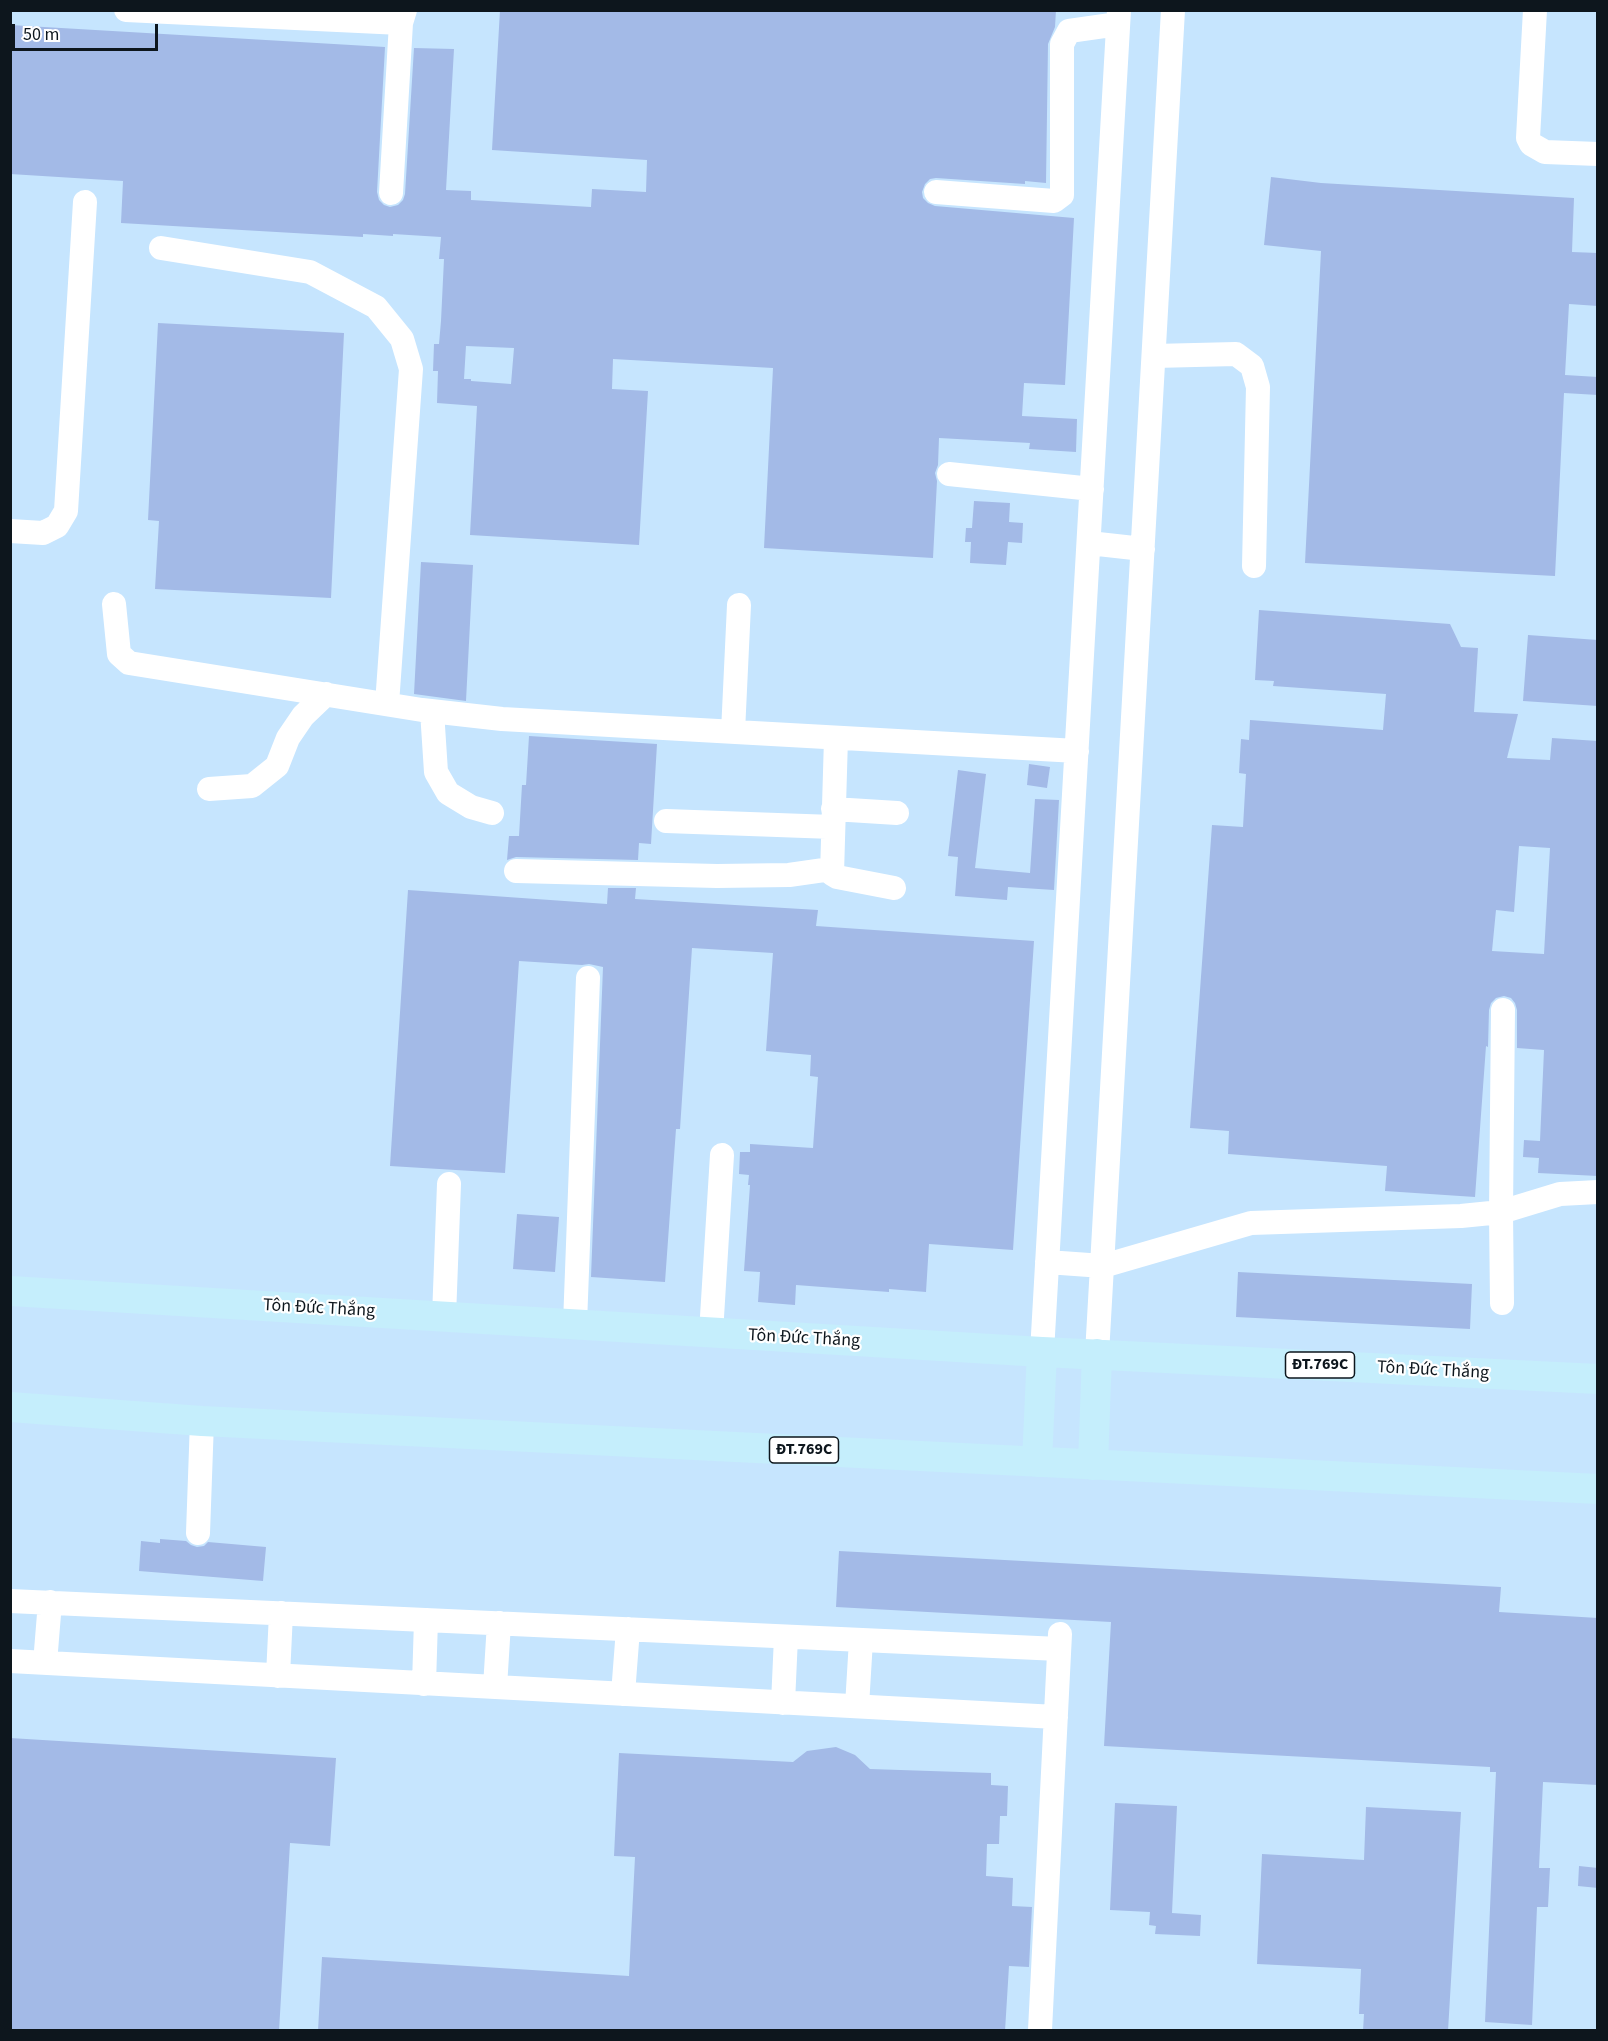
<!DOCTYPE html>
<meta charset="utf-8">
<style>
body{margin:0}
#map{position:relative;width:1608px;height:2041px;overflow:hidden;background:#e1effc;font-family:"Source Sans 3",sans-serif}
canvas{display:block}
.frame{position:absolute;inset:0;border:12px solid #0d161d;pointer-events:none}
.scale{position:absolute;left:12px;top:24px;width:146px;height:27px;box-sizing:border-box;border:3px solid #0d161d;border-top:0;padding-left:8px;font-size:18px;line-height:21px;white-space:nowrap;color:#0d161d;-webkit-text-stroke:4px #fff;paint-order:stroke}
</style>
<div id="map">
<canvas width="1608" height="2041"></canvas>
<div class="frame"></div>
<div class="scale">50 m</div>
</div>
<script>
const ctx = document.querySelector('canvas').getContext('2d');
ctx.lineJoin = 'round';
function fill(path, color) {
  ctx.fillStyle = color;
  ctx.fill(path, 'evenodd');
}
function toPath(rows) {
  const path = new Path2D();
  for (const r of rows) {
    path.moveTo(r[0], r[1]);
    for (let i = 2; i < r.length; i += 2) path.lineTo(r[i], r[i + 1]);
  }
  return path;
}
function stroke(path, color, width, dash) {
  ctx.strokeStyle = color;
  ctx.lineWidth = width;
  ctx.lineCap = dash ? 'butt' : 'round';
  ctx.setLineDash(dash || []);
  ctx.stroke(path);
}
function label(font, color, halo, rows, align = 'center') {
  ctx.font = font + ' "Source Sans 3",sans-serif';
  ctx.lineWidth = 4.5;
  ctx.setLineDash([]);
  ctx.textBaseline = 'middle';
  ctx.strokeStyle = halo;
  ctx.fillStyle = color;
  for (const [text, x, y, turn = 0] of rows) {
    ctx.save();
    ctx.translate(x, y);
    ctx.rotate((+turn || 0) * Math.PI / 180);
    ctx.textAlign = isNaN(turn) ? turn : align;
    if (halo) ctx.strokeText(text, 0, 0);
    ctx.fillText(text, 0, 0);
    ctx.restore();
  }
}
fill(toPath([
 [11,11,1597,11,1597,2030,11,2030]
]), '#c6e5fe');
fill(toPath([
 [500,10,1056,10,1055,27,1048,44,1046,183,1025,181,1025,184,936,178,930,179,925,184,922,192,923,198,928,203,935,206,1074,218,1065,385,1024,383,1022,416,1077,419,1076,452,1029,449,1030,443,939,438,938,465,935,473,937,481,933,558,764,548,773,368,613,359,612,389,648,391,639,545,470,535,477,406,437,403,438,371,433,371,434,344,439,344,441,321,444,259,439,259,441,237,393,234,393,236,363,234,363,237,121,223,123,181,10,174,10,25,385,47,377,192,379,200,384,205,390,207,398,205,403,200,405,194,414,48,454,49,446,190,471,191,471,200,591,207,592,189,646,192,647,160,492,150],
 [466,346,514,348,511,384,471,381,471,379,464,379],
 [1271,177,1321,183,1574,198,1572,252,1598,253,1598,306,1569,304,1565,375,1598,377,1598,395,1564,393,1555,576,1305,563,1321,251,1264,245],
 [158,323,344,333,331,598,155,589,159,521,148,520],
 [974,501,1010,503,1009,522,1023,523,1022,543,1008,542,1006,565,970,563,971,542,965,542,966,528,972,528],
 [421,562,473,565,466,701,414,694],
 [1259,610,1450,624,1461,647,1478,648,1474,712,1518,714,1507,758,1550,760,1552,738,1598,741,1598,1176,1538,1173,1539,1158,1523,1157,1524,1140,1540,1141,1544,1050,1517,1048,1517,1010,1515,1003,1511,998,1504,996,1496,998,1491,1003,1489,1010,1488,1047,1486,1046,1475,1197,1385,1191,1387,1166,1228,1154,1229,1131,1190,1128,1212,825,1243,827,1246,774,1239,773,1241,739,1249,740,1250,720,1383,730,1386,694,1273,686,1274,681,1255,680],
 [1519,846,1550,848,1544,954,1492,951,1496,910,1514,912],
 [1528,635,1598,640,1598,706,1523,701],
 [529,736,657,744,651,844,639,843,638,860,516,857,507,860,509,836,519,836,522,785,526,785],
 [1029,764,1050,767,1047,788,1027,785],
 [958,770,986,774,975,868,1030,873,1035,799,1059,800,1054,890,1008,887,1007,900,955,896,958,857,948,856],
 [608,888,636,888,635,899,818,910,816,926,1034,941,1013,1250,929,1244,926,1292,889,1289,889,1292,796,1285,795,1305,758,1302,760,1272,744,1271,750,1185,748,1185,749,1175,739,1174,740,1152,750,1152,750,1144,813,1148,818,1077,810,1076,811,1055,766,1051,773,953,692,948,680,1129,676,1129,665,1282,591,1277,603,967,589,964,582,965,519,961,505,1173,390,1166,408,890,607,904],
 [517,1214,559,1217,555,1272,513,1269],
 [1238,1272,1472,1284,1470,1329,1236,1317],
 [160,1539,186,1541,191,1545,197,1547,204,1546,208,1542,266,1547,263,1581,139,1571,141,1541,160,1543],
 [839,1551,1501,1587,1499,1612,1598,1618,1598,1785,1543,1782,1539,1868,1550,1868,1548,1907,1537,1907,1532,2025,1485,2022,1496,1772,1490,1772,1490,1767,1104,1746,1111,1622,836,1607],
 [10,1738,336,1758,330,1846,290,1843,279,2031,10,2031],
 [836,1747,855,1755,870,1769,991,1773,991,1785,1008,1786,1007,1816,1000,1816,999,1844,987,1844,986,1876,1013,1878,1012,1906,1032,1907,1029,1967,1009,1966,1005,2031,318,2031,322,1957,629,1976,635,1857,614,1856,619,1753,793,1762,807,1751],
 [1115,1803,1177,1806,1172,1913,1201,1915,1200,1936,1155,1934,1156,1926,1149,1925,1150,1912,1110,1910],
 [1366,1807,1461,1812,1448,2031,1363,2031,1364,2014,1359,2014,1361,1969,1257,1964,1262,1854,1364,1860],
 [1579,1866,1598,1868,1598,1888,1578,1886]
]), '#a3bae7');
stroke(toPath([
 [126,10,401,23],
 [1535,10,1528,138,1531,144,1545,152,1598,154],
 [936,192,1054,201,1062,195,1062,44,1069,31,1118,24],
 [391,193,401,23,405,10],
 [161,248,310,272,376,307,402,339,411,369,387,704],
 [1154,356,1236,354,1252,366,1258,387,1254,566],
 [949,474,1092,489],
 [10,531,43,533,57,526,66,511,85,202],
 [1089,543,1143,549],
 [114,604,119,654,129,663,422,710,502,719,1077,751],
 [432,711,436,772,448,793,471,807,492,813],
 [733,732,739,605],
 [836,738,832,874,837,877,894,888],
 [209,789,252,786,277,766,288,738,303,716,326,694],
 [833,809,897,813],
 [666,821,833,827],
 [516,871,717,876,789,875,831,869],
 [1047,1262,1103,1266,1251,1223,1461,1216,1501,1212,1560,1194,1598,1192],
 [1502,1303,1501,1212,1503,1010],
 [444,1317,449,1184],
 [575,1324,588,978],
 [711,1333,722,1155],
 [1042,1352,1119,10],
 [1097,1354,1173,10],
 [198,1533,202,1421],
 [10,1601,1059,1649],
 [10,1661,1056,1717],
 [45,1663,50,1602],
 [278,1676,281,1613],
 [424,1684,426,1620],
 [495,1687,499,1623],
 [623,1694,628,1629],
 [783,1703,786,1637],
 [857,1706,861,1640],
 [1040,2030,1060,1634]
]), '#fff', 24);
stroke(toPath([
 [10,1291,1042,1352,1598,1379],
 [10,1407,202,1421,1598,1489],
 [1037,1462,1042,1352],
 [1093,1465,1097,1354]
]), '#c5eefc', 30);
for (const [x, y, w] of [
 [1320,1365,69],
 [804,1450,69]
]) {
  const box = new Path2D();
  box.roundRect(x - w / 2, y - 13, w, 26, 4.5);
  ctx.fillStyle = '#fff';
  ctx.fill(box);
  stroke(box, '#0d161d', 1.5);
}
label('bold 16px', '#0d161d', null, [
 ["ĐT.769C",1320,1365],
 ["ĐT.769C",804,1450]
]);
label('18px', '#0d161d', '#fff', [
 ["Tôn Đức Thắng",319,1309,3],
 ["Tôn Đức Thắng",804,1339,3],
 ["Tôn Đức Thắng",1433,1371,3]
]);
</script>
